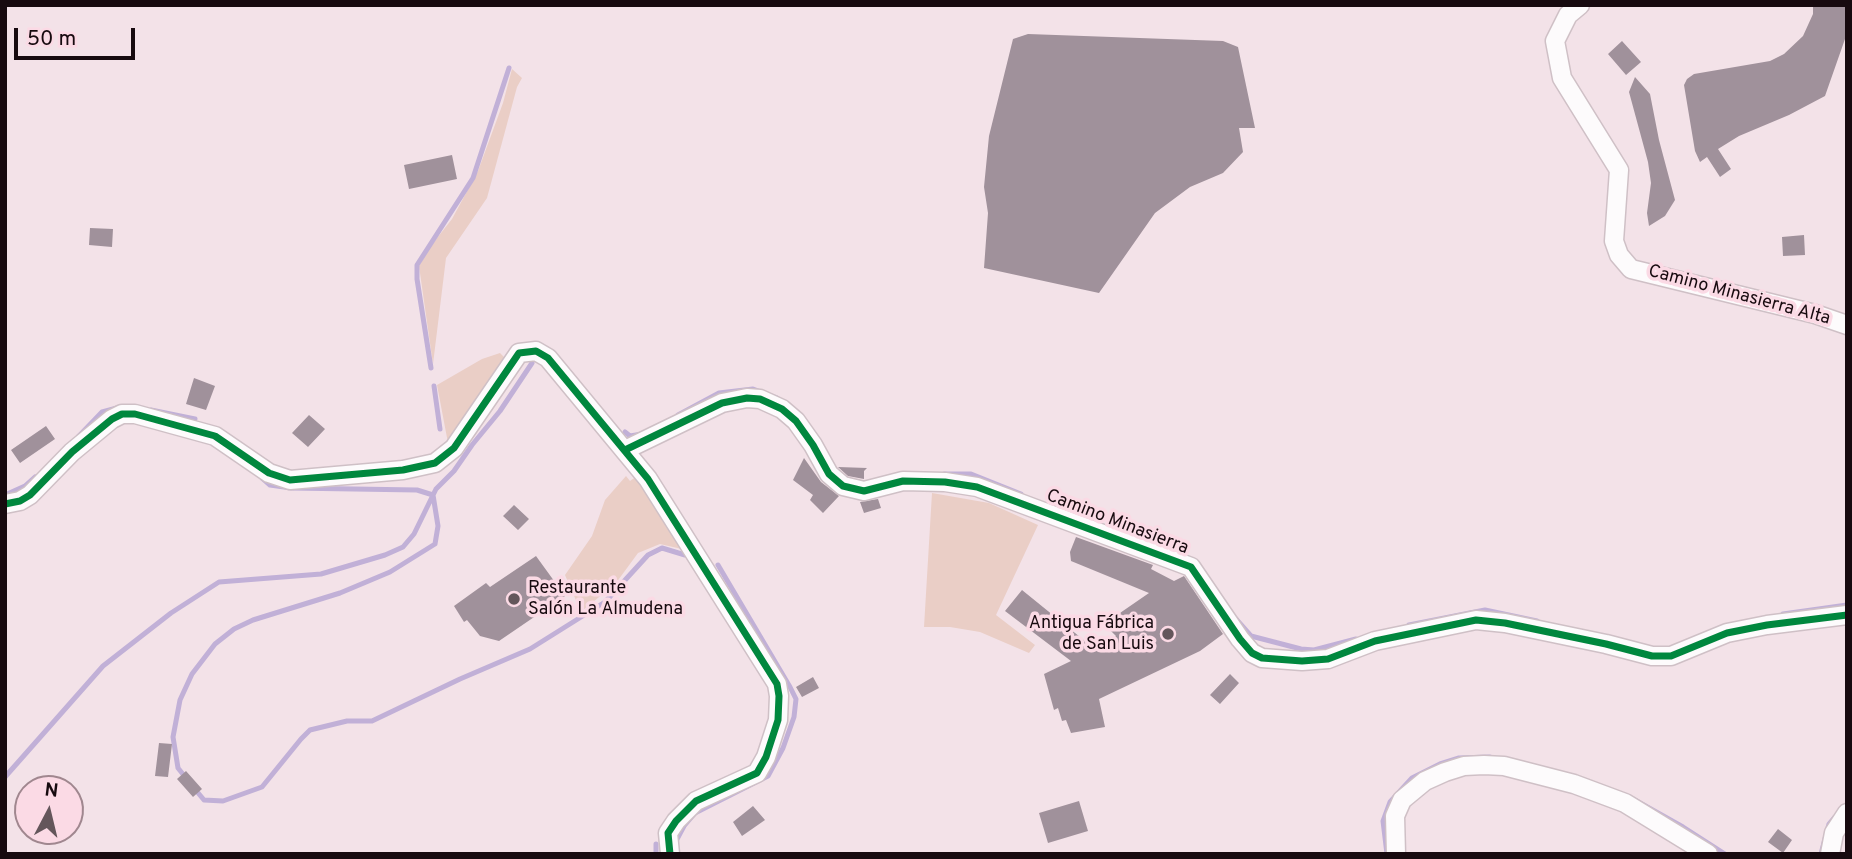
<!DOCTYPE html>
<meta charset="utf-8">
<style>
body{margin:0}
#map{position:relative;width:1852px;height:859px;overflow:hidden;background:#f3e2e8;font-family:Overpass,sans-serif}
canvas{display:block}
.frame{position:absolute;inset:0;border:7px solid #170a0f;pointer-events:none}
.north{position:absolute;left:14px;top:775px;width:70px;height:70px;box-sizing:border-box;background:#fbdae5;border:2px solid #a0878f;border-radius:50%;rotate:7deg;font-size:19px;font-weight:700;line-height:28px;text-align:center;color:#170a0f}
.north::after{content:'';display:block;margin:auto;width:24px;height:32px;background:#64565b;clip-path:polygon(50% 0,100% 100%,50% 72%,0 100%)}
.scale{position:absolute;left:14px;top:28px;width:121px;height:32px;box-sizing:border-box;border:4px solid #170a0f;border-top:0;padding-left:9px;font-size:21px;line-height:24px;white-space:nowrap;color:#170a0f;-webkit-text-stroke:5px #fbdae5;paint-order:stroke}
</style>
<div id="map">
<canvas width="1852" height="859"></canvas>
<div class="frame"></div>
<div class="north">N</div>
<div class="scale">50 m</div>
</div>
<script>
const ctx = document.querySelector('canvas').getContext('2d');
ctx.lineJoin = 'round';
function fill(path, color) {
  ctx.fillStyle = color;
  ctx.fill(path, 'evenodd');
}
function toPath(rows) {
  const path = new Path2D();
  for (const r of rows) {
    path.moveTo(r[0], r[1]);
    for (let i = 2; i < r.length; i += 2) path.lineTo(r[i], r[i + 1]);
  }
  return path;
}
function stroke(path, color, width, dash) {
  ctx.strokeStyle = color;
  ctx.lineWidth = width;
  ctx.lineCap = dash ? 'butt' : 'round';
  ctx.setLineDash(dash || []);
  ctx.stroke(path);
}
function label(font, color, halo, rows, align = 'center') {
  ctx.font = font + ' Overpass,sans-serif';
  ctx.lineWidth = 7;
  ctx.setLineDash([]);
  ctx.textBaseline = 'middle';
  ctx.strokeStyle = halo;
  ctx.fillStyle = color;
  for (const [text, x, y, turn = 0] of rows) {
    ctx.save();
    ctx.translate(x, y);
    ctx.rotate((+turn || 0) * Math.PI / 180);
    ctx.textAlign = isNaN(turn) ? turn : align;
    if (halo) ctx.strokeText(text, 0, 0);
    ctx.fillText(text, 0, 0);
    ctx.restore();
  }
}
fill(toPath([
 [512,69,522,78,517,87,487,198,446,258,433,364,419,266,430,247,452,219,478,171,503,103],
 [500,353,505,358,502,368,448,443,437,385,482,359],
 [626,476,630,481,637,476,686,550,660,544,638,553,616,583,581,612,565,575,592,536,605,500],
 [932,493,989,503,1038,525,996,615,1035,645,1029,653,980,632,950,627,924,627]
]), '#eacec6');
stroke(toPath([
 [431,368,417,279,417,265,473,178,509,68],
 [434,386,440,429],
 [151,410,195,419],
 [678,415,719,393,753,389,777,398],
 [625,432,630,436,642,434],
 [78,437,102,412,117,408],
 [944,474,971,474,1021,494],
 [5,495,25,486,35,477],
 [1783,614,1847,605],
 [1236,619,1251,636,1301,649,1314,650,1356,639],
 [1409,625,1485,610,1537,621],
 [5,777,103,666,171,613,219,582,321,574,385,555,403,547,414,534,436,489,454,471,472,445,500,411,532,363],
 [186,778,178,768,173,737,180,700,192,674,215,644,234,629,253,620,340,593,390,572,435,544,438,526,433,495,417,490,291,488,270,485,262,478],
 [194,788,204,800,223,801,262,787,301,739,310,730,347,721,372,721,460,679,530,649,605,602,648,555,662,548,685,555],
 [1633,799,1683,827,1725,854],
 [676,841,684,826,695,813,768,776,783,748,794,717,796,699,790,687,718,565],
 [656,854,656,844],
 [1387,854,1383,821,1390,802,1412,778,1440,764,1459,758,1490,757],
 [1821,854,1829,824,1834,818]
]), '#c1b0d7', 5);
fill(toPath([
 [1813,5,1847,5,1845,39,1825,96,1789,115,1739,136,1718,149,1731,169,1720,177,1707,157,1700,162,1695,151,1684,85,1687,79,1694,74,1770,61,1784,54,1803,36,1813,14],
 [1028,34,1223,41,1238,47,1255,128,1239,128,1243,152,1223,173,1190,187,1155,213,1099,293,984,268,988,213,984,187,989,136,1013,39],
 [1622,41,1641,62,1626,75,1608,54],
 [1635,77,1650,94,1659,140,1675,200,1665,216,1649,226,1647,213,1651,183,1648,162,1629,92],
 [452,155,457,179,409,189,404,165],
 [90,228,113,229,112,247,89,245],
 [1804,235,1805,255,1783,256,1782,237],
 [194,378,215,386,206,410,186,404],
 [309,415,325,429,308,447,292,433],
 [46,426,55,439,20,463,11,450],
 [804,458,821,482,839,496,823,513,810,500,813,495,793,480],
 [838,467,867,468,864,471,864,479,848,476],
 [878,499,881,508,864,513,860,502],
 [514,505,529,519,518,530,503,516],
 [1076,537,1153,565,1151,569,1174,581,1184,576,1223,634,1200,651,1099,699,1105,727,1071,733,1066,720,1062,721,1058,708,1054,710,1044,674,1071,661,1005,611,1022,590,1096,650,1116,636,1104,624,1149,593,1071,561,1070,552],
 [536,556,565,596,499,641,480,636,467,620,464,622,454,606,486,583,490,587],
 [1230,674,1239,683,1220,704,1210,695],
 [813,677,819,688,802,697,796,687],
 [159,743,172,744,168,777,155,776],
 [186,771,202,789,193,797,177,779],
 [1079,801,1088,831,1048,843,1039,813],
 [753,806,765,820,742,836,733,822],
 [1778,829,1792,840,1783,853,1768,842]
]), '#a0919b');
const minor = toPath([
 [1580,5,1568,15,1555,41,1562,78,1619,170,1614,241,1619,255,1631,269,1815,314,1847,325],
 [625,450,722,403,747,398,760,399,782,409,796,421,813,445,829,474,843,486,864,491,903,481,945,482,977,487,1191,567,1240,639,1252,653,1262,658,1302,661,1328,659,1375,641,1476,620,1505,623,1606,644,1652,656,1671,656,1727,633,1767,625,1847,615],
 [5,504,20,501,30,495,72,452,112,419,122,414,135,414,215,436,269,473,290,480,403,470,435,463,454,448,519,353,536,351,548,358,648,479,777,684,779,696,778,720,766,757,757,773,696,801,676,821,668,833,670,854],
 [1396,854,1395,816,1402,800,1425,781,1445,772,1464,766,1484,765,1504,766,1574,784,1625,803,1708,854],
 [1830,854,1834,833,1847,813]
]);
stroke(minor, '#cfc0c6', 21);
stroke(minor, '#fdfbfc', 18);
stroke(toPath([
 [625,450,722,403,747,398,760,399,782,409,796,421,813,445,829,474,843,486,864,491,903,481,945,482,977,487,1191,567,1240,639,1252,653,1262,658,1302,661,1328,659,1375,641,1476,620,1505,623,1606,644,1652,656,1671,656,1727,633,1767,625,1847,615],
 [5,504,20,501,30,495,72,452,112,419,122,414,135,414,215,436,269,473,290,480,403,470,435,463,454,448,519,353,536,351,548,358,648,479,777,684,779,696,778,720,766,757,757,773,696,801,676,821,668,833,670,854]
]), '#00873e', 7);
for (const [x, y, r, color] of [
 [514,599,7,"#64565b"],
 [1168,634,7,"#64565b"]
]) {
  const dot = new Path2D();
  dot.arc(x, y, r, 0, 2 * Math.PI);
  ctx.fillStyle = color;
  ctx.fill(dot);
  stroke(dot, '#fbdae5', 2.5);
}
label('18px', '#170a0f', '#fbdae5', [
 ["Camino Minasierra Alta",1739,296,15],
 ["Camino Minasierra",1117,523,21]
]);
label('18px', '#170a0f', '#fbdae5', [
 ["Restaurante",528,589],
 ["Salón La Almudena",528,610],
 ["Antigua Fábrica",1154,624,"right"],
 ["de San Luis",1154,645,"right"]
], 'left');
</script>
